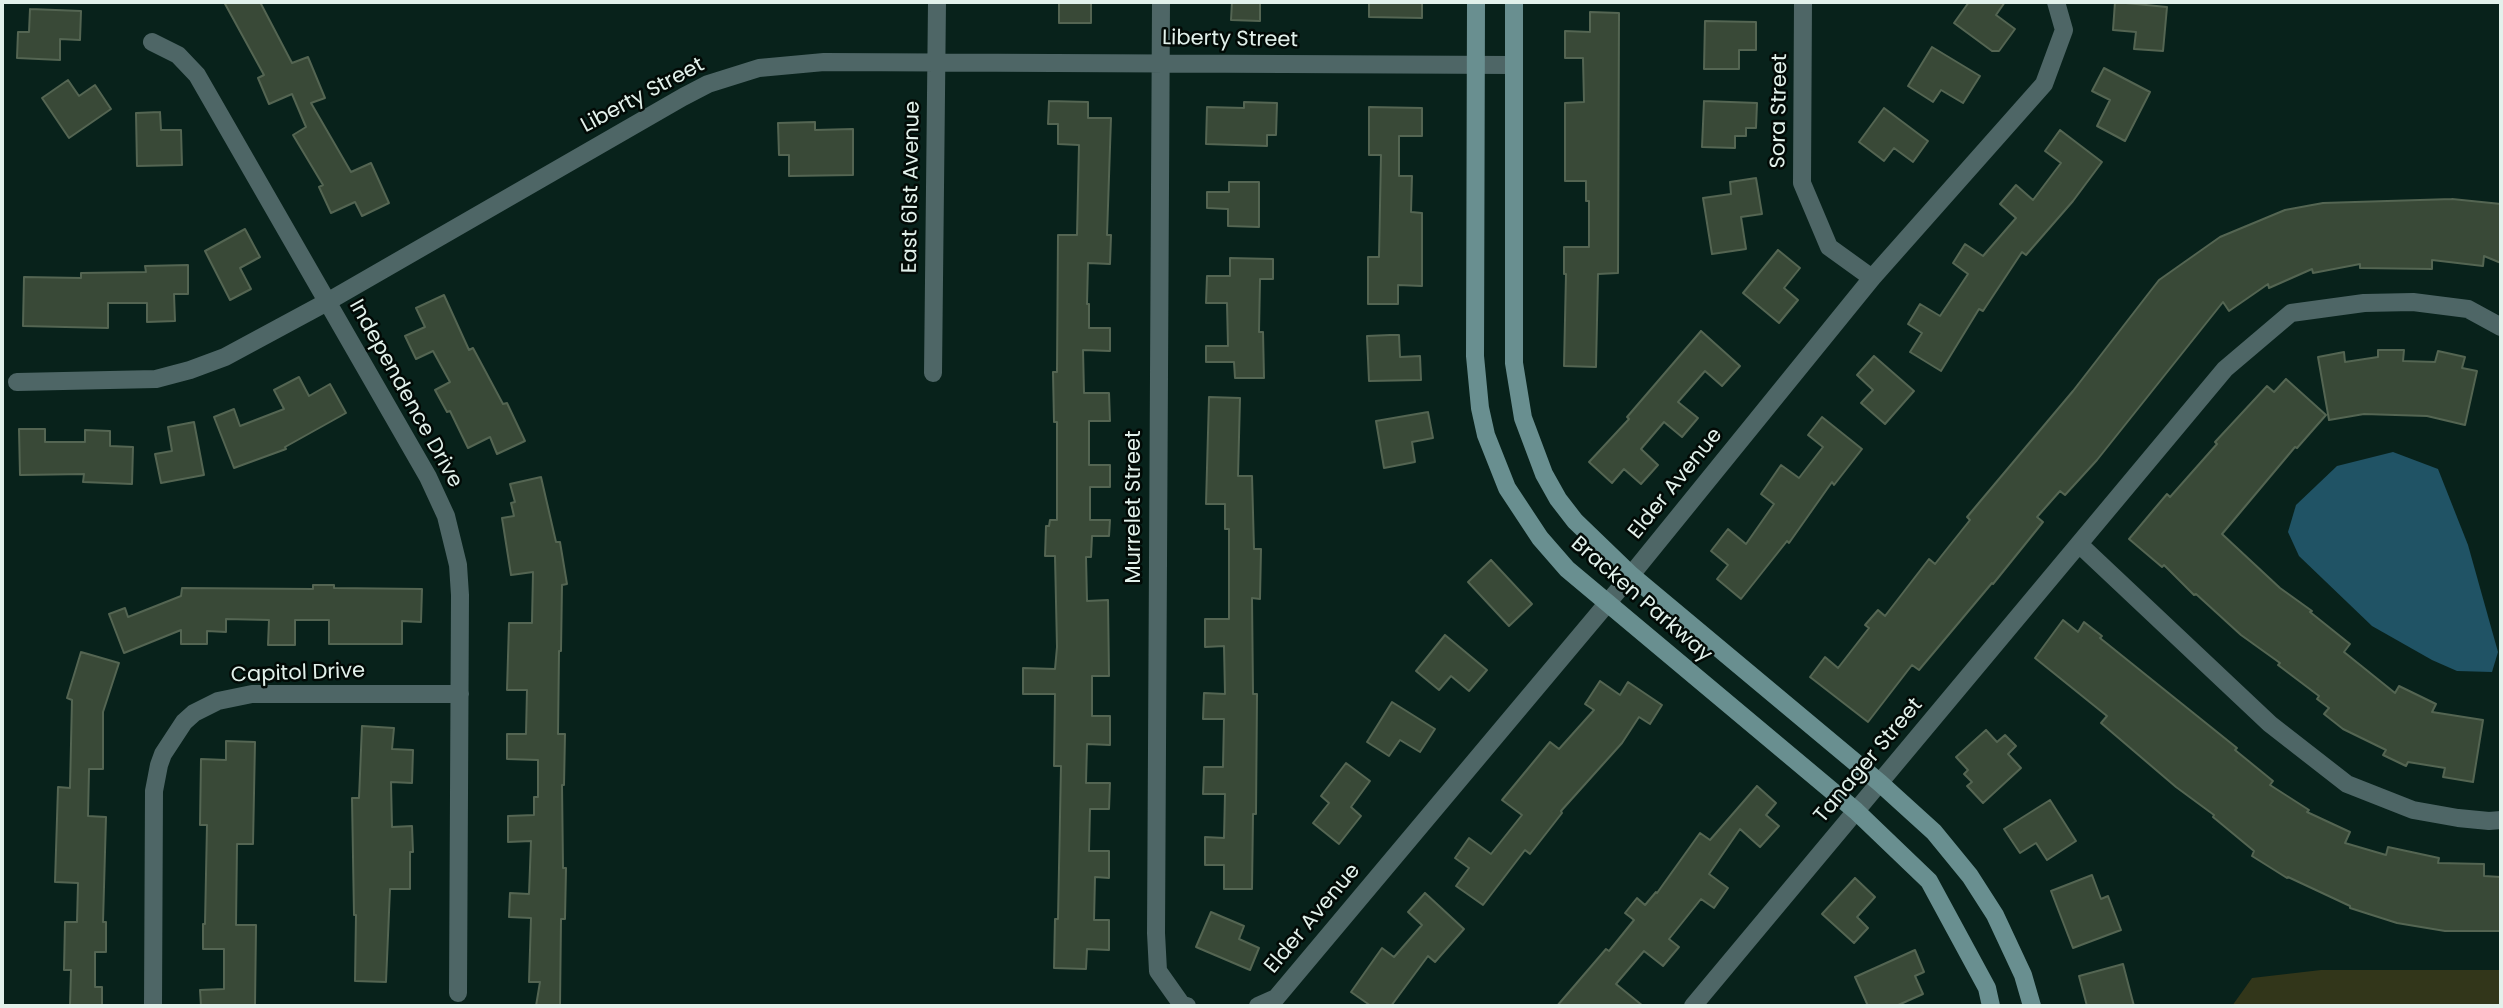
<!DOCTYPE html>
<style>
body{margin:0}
#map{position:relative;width:2503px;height:1008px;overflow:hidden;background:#08221b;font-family:Poppins,sans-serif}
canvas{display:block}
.frame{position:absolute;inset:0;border:4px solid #e2f1eb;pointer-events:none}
</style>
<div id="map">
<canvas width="2503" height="1008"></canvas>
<div class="frame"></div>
</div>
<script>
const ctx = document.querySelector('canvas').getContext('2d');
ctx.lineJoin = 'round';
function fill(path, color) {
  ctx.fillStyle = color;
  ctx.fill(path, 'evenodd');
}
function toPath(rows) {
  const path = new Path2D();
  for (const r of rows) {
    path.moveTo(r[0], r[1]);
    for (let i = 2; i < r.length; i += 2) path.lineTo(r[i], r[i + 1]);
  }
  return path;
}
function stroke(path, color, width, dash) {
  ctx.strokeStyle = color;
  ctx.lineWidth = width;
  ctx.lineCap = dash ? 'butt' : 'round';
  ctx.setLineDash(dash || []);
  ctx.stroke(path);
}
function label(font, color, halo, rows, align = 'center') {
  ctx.font = font + ' Poppins,sans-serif';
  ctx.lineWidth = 5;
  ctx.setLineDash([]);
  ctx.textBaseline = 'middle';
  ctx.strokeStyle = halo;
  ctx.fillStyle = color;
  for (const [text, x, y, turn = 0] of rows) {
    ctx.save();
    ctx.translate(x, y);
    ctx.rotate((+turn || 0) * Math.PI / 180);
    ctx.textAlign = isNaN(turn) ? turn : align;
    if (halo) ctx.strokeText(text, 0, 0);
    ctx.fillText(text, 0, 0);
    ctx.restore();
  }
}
fill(toPath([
 [2321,970,2501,970,2501,1006,2232,1006,2252,978]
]), '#32361a');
fill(toPath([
 [2393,452,2438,469,2468,545,2498,652,2492,672,2457,671,2432,660,2372,626,2299,556,2288,532,2296,505,2337,466]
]), '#205365');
const building = toPath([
 [224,2,260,2,292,63,308,57,325,98,311,103,351,172,371,163,389,203,362,216,355,202,331,213,319,187,323,185,293,135,306,127,292,94,269,104,258,78,264,75,224,2],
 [1059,2,1091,2,1091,23,1059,23,1059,2],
 [1232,2,1260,2,1260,21,1231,20,1232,2],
 [1369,2,1422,2,1422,18,1369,17,1369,2],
 [1969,2,2005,2,1996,15,2015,29,1999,51,1992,51,1954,23,1969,2],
 [2115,2,2167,7,2163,51,2134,49,2136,32,2113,30,2115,2],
 [30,9,81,11,80,40,60,39,60,60,17,58,18,32,29,32,30,9],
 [1590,12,1619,13,1618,273,1598,274,1596,367,1564,366,1566,274,1564,274,1564,247,1589,247,1589,201,1586,201,1586,181,1565,181,1565,103,1584,102,1583,58,1565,58,1565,31,1590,32,1590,12],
 [1705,21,1756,22,1756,50,1739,50,1739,69,1704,69,1705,21],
 [1932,47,1980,76,1963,103,1941,90,1933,102,1908,86,1932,47],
 [2104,68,2150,92,2125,141,2097,126,2110,100,2092,91,2104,68],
 [68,80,79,96,95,85,111,109,69,138,42,98,68,80],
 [1049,101,1088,102,1088,118,1111,118,1107,235,1111,235,1110,264,1088,263,1087,304,1089,304,1089,328,1110,328,1110,351,1083,350,1084,393,1109,393,1110,421,1089,421,1089,465,1110,465,1110,487,1090,487,1090,520,1110,520,1109,536,1092,536,1091,557,1086,557,1087,601,1108,600,1109,676,1092,676,1092,716,1110,716,1110,745,1087,744,1086,783,1110,783,1109,809,1090,809,1089,851,1109,851,1109,878,1095,877,1094,920,1109,920,1109,950,1087,949,1086,969,1054,968,1055,919,1058,919,1061,766,1054,766,1055,694,1023,694,1023,668,1055,669,1057,647,1055,556,1045,556,1046,526,1049,526,1050,520,1057,520,1057,422,1054,422,1053,372,1057,372,1058,235,1077,235,1079,145,1058,144,1058,124,1048,124,1049,101],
 [1704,101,1757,103,1756,128,1746,128,1746,136,1735,136,1735,148,1702,147,1704,101],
 [1244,102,1277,103,1276,135,1267,135,1267,146,1206,144,1207,107,1244,108,1244,102],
 [1369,107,1422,108,1422,136,1399,136,1399,176,1412,176,1411,212,1422,213,1422,286,1398,285,1398,304,1368,304,1368,257,1379,257,1381,155,1369,155,1369,107],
 [1884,108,1928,141,1913,162,1894,148,1884,161,1859,142,1884,108],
 [160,112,161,130,181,130,182,165,137,166,136,113,160,112],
 [815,122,815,130,853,129,853,175,789,176,789,155,779,155,778,123,815,122],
 [2060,130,2102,162,2073,201,2026,255,2022,252,1983,311,1979,309,1941,371,1910,352,1922,333,1908,324,1920,304,1940,316,1968,274,1953,263,1965,244,1983,256,2016,218,2000,204,2016,185,2033,200,2061,163,2045,151,2060,130],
 [1756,178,1762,214,1741,217,1746,249,1712,254,1703,198,1731,194,1730,182,1756,178],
 [1229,182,1259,182,1259,227,1228,226,1228,209,1207,208,1207,192,1229,192,1229,182],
 [2452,199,2501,204,2501,263,2484,256,2483,266,2432,260,2432,269,2360,268,2360,264,2313,273,2312,269,2269,288,2268,284,2229,311,2223,302,2097,460,2065,495,2060,491,2037,517,2043,522,1993,584,1992,583,1919,670,1912,665,1868,722,1810,677,1825,657,1838,668,1869,628,1865,625,1878,610,1885,616,1929,559,1935,564,1970,520,1967,517,2073,391,2159,280,2220,237,2285,210,2323,203,2452,199],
 [245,229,260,257,240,268,251,289,230,300,205,251,245,229],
 [1778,250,1800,268,1784,288,1798,300,1779,323,1743,293,1778,250],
 [1230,258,1273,259,1273,279,1260,279,1259,332,1263,332,1264,378,1235,378,1234,362,1206,362,1206,346,1228,346,1227,303,1206,303,1207,276,1230,276,1230,258],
 [188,265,188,294,174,294,175,321,147,322,147,303,108,303,108,328,23,326,24,277,81,278,81,273,146,272,145,266,188,265],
 [444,295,469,350,473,348,503,404,507,403,525,441,497,454,490,437,468,448,450,411,447,412,435,390,450,382,433,351,416,359,405,336,425,327,416,308,444,295],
 [1701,331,1740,366,1722,386,1705,371,1678,402,1698,418,1682,437,1664,422,1641,449,1658,465,1641,484,1624,469,1612,483,1589,462,1629,419,1627,417,1701,331],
 [1390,335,1399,335,1400,357,1420,356,1421,380,1369,381,1367,336,1390,335],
 [2378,350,2404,350,2403,361,2435,362,2438,351,2465,357,2462,368,2477,371,2465,425,2427,416,2364,414,2329,420,2318,357,2344,352,2345,362,2378,357,2378,350],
 [1874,356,1914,391,1885,424,1861,403,1873,390,1857,375,1874,356],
 [299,377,309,396,330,384,346,413,285,447,286,449,234,468,214,417,234,409,240,426,284,409,274,390,299,377],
 [2286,379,2326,415,2297,448,2295,447,2222,534,2280,588,2312,611,2310,612,2350,644,2344,652,2395,693,2399,686,2436,704,2432,712,2483,720,2473,782,2443,777,2445,768,2408,762,2406,766,2383,755,2386,750,2343,729,2324,714,2329,708,2317,699,2319,696,2278,665,2280,663,2241,635,2196,594,2194,595,2164,565,2162,567,2129,539,2167,494,2170,497,2217,444,2215,442,2267,386,2274,392,2286,379],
 [1209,397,1240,398,1238,476,1252,476,1254,549,1261,549,1260,599,1252,598,1253,694,1257,694,1256,814,1253,814,1252,889,1224,889,1224,865,1205,865,1205,837,1224,838,1225,794,1203,794,1204,767,1223,767,1224,719,1203,719,1204,693,1225,694,1224,646,1205,647,1205,619,1229,619,1229,529,1225,529,1225,504,1206,504,1209,397],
 [1428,412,1433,438,1412,442,1415,462,1384,468,1376,421,1428,412],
 [1822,417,1862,449,1834,485,1832,482,1789,543,1787,541,1741,599,1717,579,1728,565,1711,551,1728,529,1746,544,1774,504,1761,494,1781,465,1799,478,1823,447,1808,435,1822,417],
 [194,422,204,475,161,483,155,454,172,451,168,427,194,422],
 [19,429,45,429,45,442,85,442,85,430,110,431,110,446,133,447,132,484,83,482,84,474,20,475,19,429],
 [541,477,556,542,560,542,567,584,562,585,561,651,559,651,558,734,565,734,564,785,562,785,563,868,566,868,565,919,561,919,560,1006,536,1006,540,982,529,982,531,918,509,917,510,893,529,894,531,841,508,842,508,816,534,815,534,797,538,797,538,760,507,759,507,734,526,734,527,690,507,690,509,623,532,623,533,572,511,575,502,518,514,516,511,503,515,502,510,484,541,477],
 [1491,560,1532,604,1509,626,1468,582,1491,560],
 [313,585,334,585,334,588,422,589,421,622,402,621,402,644,329,644,329,620,295,620,295,645,268,645,269,620,226,619,226,632,207,631,207,644,181,644,181,630,124,653,109,614,125,608,128,617,181,596,182,588,313,589,313,585],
 [2063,620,2078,632,2084,622,2102,636,2100,638,2237,748,2235,750,2273,781,2270,785,2309,810,2307,812,2350,832,2345,843,2386,855,2388,847,2439,858,2438,863,2484,864,2484,876,2501,877,2501,931,2445,931,2397,923,2350,908,2350,906,2288,877,2287,878,2252,856,2254,851,2213,817,2214,815,2176,787,2101,723,2107,716,2035,658,2063,620],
 [1445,635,1487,670,1469,691,1451,676,1439,690,1416,671,1445,635],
 [81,652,119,663,103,712,103,769,89,769,88,816,106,817,103,922,106,922,106,952,95,952,95,987,102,987,102,1006,70,1006,71,970,64,970,65,922,77,922,78,883,55,882,58,787,70,788,72,700,67,698,81,652],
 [1600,681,1620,695,1628,682,1662,705,1650,724,1639,717,1622,743,1561,811,1562,813,1530,854,1525,850,1483,905,1456,886,1469,868,1455,858,1469,838,1491,854,1522,815,1502,800,1550,742,1559,749,1594,710,1585,704,1600,681],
 [1392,702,1435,729,1420,752,1400,740,1389,756,1367,742,1392,702],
 [362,726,394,728,392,749,413,750,412,783,391,782,392,827,412,826,413,852,410,852,410,889,390,889,386,982,355,981,356,915,354,915,352,798,359,798,362,726],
 [1986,730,1997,742,2005,735,2016,746,2008,754,2021,768,1983,803,1967,786,1972,782,1964,774,1968,770,1956,757,1986,730],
 [226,741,255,742,253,844,237,844,236,925,256,925,255,1006,201,1006,200,990,224,989,224,949,203,949,203,924,205,924,207,825,200,825,201,759,226,760,226,741],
 [1346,763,1370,781,1351,807,1361,816,1339,844,1313,823,1329,803,1321,796,1346,763],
 [1757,786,1776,803,1766,815,1779,826,1760,847,1740,829,1709,874,1728,888,1714,908,1701,899,1669,939,1679,947,1663,966,1644,951,1616,984,1643,1006,1557,1006,1606,949,1609,951,1634,920,1625,913,1637,898,1645,905,1656,892,1657,893,1700,833,1710,840,1757,786],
 [2050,800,2076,841,2047,860,2036,843,2020,853,2004,829,2050,800],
 [2092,875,2101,899,2108,896,2121,930,2073,948,2051,891,2092,875],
 [1855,878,1875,897,1857,917,1868,928,1854,943,1822,914,1855,878],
 [1425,893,1464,929,1435,962,1428,956,1391,1006,1371,1006,1351,992,1382,948,1394,957,1422,925,1408,912,1425,893],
 [1211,912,1244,926,1239,939,1259,948,1250,970,1196,947,1211,912],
 [1915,950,1924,972,1915,976,1923,994,1896,1006,1868,1006,1855,977,1915,950],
 [2123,964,2134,1006,2087,1006,2079,976,2123,964]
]);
fill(building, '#394937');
stroke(building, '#546552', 2);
stroke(toPath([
 [1161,2,1156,933,1158,971,1182,1005,1187,1006],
 [1803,2,1802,183,1829,247,1872,278],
 [152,42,178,55,197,75,428,477,446,516,458,565,460,595,458,993],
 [933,373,937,2],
 [17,382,156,379,190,370,225,357,327,302,683,97,708,84,759,68,824,62,1513,65],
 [2080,545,2270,724,2347,784,2413,810,2458,818,2489,821,2501,820],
 [153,1006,154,791,159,765,163,754,184,722,194,713,218,701,252,694,460,694],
 [1258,1006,1276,998,1631,575,1872,278,2044,84,2064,30,2056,2],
 [1693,1006,2225,369,2291,313,2364,303,2413,302,2468,309,2501,327]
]), '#4e6666', 18);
stroke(toPath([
 [1476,2,1475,356,1480,408,1486,435,1507,488,1540,538,1567,569,1856,811,1929,881,1987,988,1991,1006],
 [1514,2,1514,363,1523,418,1544,474,1558,499,1575,521,1631,575,1880,783,1934,832,1970,876,1995,915,2023,975,2032,1006]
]), '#698f90', 18);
label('21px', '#e2f1eb', '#020a06', [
 ["Liberty Street",1230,40,1],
 ["Liberty Street",643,96,-28],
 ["Sora Street",1780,111,-89],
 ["East 61st Avenue",912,187,-89],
 ["Independence Drive",405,394,61],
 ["Elder Avenue",1676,484,-51],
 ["Murrelet Street",1135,507,-90],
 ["Bracken Parkway",1641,600,41],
 ["Capitol Drive",298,674,-2],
 ["Tanager Street",1869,761,-50],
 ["Elder Avenue",1313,919,-50]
]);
</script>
